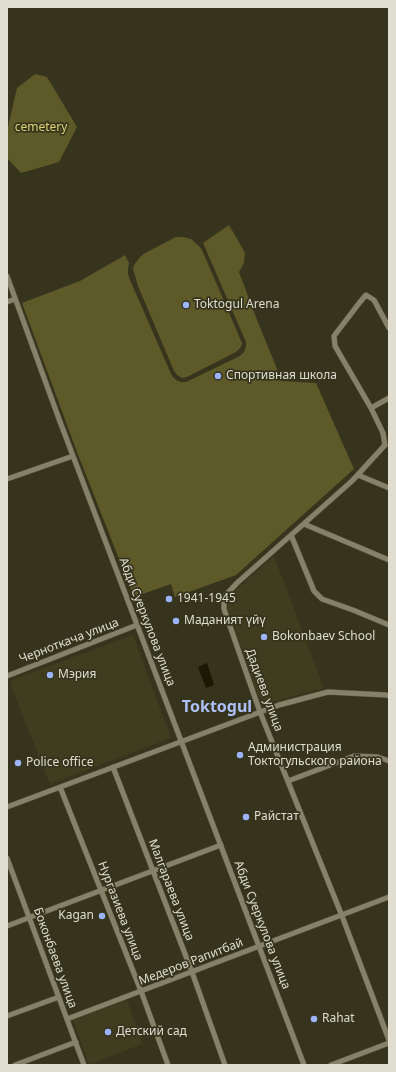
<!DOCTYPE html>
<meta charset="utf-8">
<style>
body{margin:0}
#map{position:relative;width:396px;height:1072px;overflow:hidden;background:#36341d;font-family:"Noto Sans",sans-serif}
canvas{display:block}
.frame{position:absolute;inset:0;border:8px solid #dfded0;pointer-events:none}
</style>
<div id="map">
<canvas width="396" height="1072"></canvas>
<div class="frame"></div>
</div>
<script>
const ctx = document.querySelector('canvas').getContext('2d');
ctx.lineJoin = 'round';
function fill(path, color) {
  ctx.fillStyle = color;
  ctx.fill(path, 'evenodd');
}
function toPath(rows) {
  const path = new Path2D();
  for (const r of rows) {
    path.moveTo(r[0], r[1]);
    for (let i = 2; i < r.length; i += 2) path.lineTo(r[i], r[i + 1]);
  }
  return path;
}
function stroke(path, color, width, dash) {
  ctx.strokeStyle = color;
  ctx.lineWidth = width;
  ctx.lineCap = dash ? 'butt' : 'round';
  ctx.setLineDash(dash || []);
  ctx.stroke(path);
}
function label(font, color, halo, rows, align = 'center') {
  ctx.font = font + ' "Noto Sans",sans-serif';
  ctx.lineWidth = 3.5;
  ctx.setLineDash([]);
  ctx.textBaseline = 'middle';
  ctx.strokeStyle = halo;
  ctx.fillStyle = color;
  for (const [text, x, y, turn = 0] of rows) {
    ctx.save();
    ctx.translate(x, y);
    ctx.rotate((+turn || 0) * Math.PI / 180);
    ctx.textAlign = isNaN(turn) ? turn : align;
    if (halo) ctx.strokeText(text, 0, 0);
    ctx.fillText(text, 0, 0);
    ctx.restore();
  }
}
fill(toPath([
 [274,556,324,688,279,700,262,707,228,609,228,597],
 [133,635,171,738,50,784,9,681],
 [127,1000,142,1044,89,1065,73,1020]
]), '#403c1f');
fill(toPath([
 [35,74,47,77,77,127,59,162,21,173,7,158,7,131,17,88],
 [229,225,236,237,245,253,244,263,239,272,257,320,282,381,316,383,354,469,236,575,175,597,171,584,134,597,77,452,22,303,80,281,125,255,129,263,128,268,128,274,130,280,172,376,176,380,181,382,186,382,240,356,244,352,246,347,246,342,203,243],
 [176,237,183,237,191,239,199,246,202,250,242,343,241,347,236,352,187,377,182,378,177,375,174,371,138,286,133,269,134,265,140,257,145,253]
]), '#5e5928');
fill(toPath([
 [207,663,214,685,206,688,198,667]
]), '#1b1804');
const minor = toPath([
 [7,276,59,419,304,1065],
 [7,302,15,299],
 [371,408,389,398],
 [385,445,352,481,237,583,224,597,224,609,260,712,342,916,389,1040],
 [385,445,383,433,371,408,335,346,334,336,360,302,366,295,374,300,389,328],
 [358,475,389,488],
 [7,479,73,456],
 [304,524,389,560],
 [291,535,314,591,322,599,353,610,389,625],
 [7,676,137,625],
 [113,767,192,972,225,1065],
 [288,781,354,756,378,757,389,761],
 [60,787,141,991,168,1065],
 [7,807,279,705,328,692,386,695,389,696],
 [7,858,84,1065],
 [7,926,221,845],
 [7,1016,59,997],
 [67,1019,389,897],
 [15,1065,76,1042],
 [331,1065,389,1043]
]);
stroke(minor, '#54523e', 6);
stroke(minor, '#858269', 5);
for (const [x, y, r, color] of [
 [186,305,4,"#9bb4fd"],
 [218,376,4,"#9bb4fd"],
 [169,599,4,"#9bb4fd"],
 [176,621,4,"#9bb4fd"],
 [264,637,4,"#9bb4fd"],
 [50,675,4,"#9bb4fd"],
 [240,755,4,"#9bb4fd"],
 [18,763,4,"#9bb4fd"],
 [246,817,4,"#9bb4fd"],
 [102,916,4,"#9bb4fd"],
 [314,1019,4,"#9bb4fd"],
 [108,1032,4,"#9bb4fd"]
]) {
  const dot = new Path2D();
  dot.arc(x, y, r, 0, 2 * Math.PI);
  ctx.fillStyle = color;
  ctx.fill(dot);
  stroke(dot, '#36341d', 1.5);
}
label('12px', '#ded472', '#36341d', [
 ["cemetery",41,128]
]);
label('12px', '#dfded0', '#36341d', [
 ["Toktogul Arena",194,305],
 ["Спортивная школа",226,376],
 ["1941-1945",177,599],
 ["Маданият үйү",184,621],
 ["Bokonbaev School",272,637],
 ["Мэрия",58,675],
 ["Администрация",248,748],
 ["Токтогульского района",248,762],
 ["Police office",26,763],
 ["Райстат",254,817],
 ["Kagan",94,916,"right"],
 ["Rahat",322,1019],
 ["Детский сад",116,1032]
], 'left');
label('12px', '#dfded0', '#36341d', [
 ["Абди Суеркулова улица",147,622,69],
 ["Черноткача улица",69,641,-21],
 ["Дадиева улица",264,690,70],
 ["Малгараева улица",171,890,69],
 ["Нургазиева улица",120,911,69],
 ["Абди Суеркулова улица",262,925,69],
 ["Боконбаева улица",55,958,70],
 ["Медеров Рапитбай",191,962,-21]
]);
label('bold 16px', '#adc0f7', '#36341d', [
 ["Toktogul",217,707]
]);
</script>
